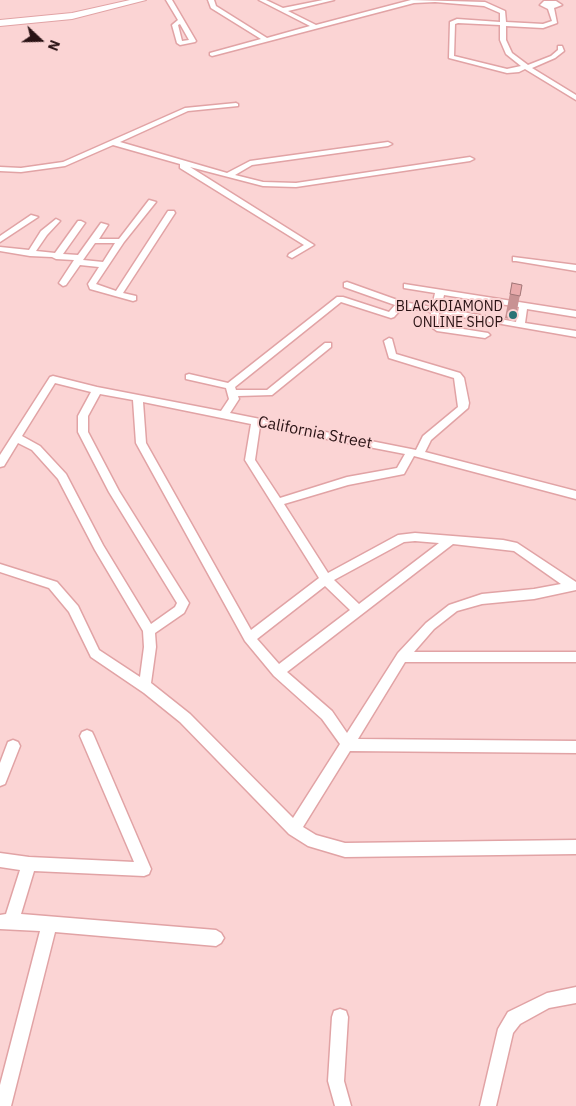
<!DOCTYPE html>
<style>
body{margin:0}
#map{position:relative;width:576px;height:1106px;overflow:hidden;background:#fbd4d4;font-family:"IBM Plex Sans",sans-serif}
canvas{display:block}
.north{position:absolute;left:15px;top:15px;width:50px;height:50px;-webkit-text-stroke:4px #fbd4d4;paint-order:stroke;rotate:111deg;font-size:14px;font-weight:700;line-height:20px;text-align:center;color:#2a1315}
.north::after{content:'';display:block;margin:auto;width:18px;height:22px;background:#2a1315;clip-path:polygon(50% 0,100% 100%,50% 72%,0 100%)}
</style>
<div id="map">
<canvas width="576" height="1106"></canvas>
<div class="north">N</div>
</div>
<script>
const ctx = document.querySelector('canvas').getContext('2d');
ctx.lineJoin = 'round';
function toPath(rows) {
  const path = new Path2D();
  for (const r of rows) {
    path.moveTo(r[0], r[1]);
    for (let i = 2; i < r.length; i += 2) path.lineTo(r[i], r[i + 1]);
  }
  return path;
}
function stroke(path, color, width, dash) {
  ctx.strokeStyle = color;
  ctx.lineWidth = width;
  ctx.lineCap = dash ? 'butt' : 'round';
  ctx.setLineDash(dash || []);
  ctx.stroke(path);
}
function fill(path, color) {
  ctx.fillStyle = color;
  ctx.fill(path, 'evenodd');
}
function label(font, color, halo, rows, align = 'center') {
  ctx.font = font + ' "IBM Plex Sans",sans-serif';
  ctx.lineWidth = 4;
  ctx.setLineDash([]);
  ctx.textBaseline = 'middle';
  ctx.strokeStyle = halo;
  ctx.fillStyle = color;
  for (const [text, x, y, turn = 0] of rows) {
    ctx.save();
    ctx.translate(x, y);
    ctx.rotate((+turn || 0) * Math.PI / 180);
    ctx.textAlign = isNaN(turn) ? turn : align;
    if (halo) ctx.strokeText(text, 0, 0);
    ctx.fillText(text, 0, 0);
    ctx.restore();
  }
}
const minor = toPath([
 [166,0,172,0,196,41,195,42,180,45,177,43,172,25,178,20,166,0],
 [180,24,189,40,182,41,178,25,180,24],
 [208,0,214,0,216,6,267,38,310,26,259,0,266,0,283,8,323,0,334,0,288,11,316,25,411,0,485,2,505,11,506,22,543,24,552,21,548,9,540,5,544,1,556,1,562,5,554,8,557,23,543,28,506,26,506,40,512,53,528,65,551,56,558,50,558,46,562,46,564,51,555,58,532,68,576,95,576,100,525,69,519,72,507,73,449,58,450,22,457,19,500,22,500,13,484,6,435,2,414,3,212,56,210,55,210,53,261,39,211,8,208,0],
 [458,23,500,25,500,40,506,54,521,66,507,69,454,56,455,24,458,23],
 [236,103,238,104,238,106,188,111,120,142,227,173,250,161,388,142,392,144,388,146,252,165,235,175,263,182,296,183,470,157,474,159,470,161,296,187,263,186,190,167,314,245,292,258,288,256,289,254,304,245,180,168,180,164,113,145,65,166,21,172,0,171,0,167,21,168,63,162,185,108,236,103],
 [149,200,156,202,124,242,96,284,116,291,168,211,174,211,175,213,123,293,136,296,136,300,133,301,90,289,88,284,99,267,80,265,66,285,63,286,59,283,74,260,56,259,52,257,30,256,0,251,0,247,29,250,41,231,56,219,60,221,47,235,36,251,55,253,78,221,81,221,85,223,63,254,78,255,101,223,108,225,99,239,119,239,149,200],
 [95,243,115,243,103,262,83,260,95,243],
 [31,215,38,217,0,242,0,236,31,215],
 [513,257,576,265,576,271,516,261,513,261,513,257],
 [347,282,403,302,432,307,435,293,404,288,404,284,576,311,576,317,527,309,525,323,576,331,576,337,439,313,438,325,488,333,490,335,485,338,437,331,430,326,431,312,403,307,394,317,391,318,341,302,235,387,236,390,267,390,325,343,331,343,331,347,272,395,238,396,239,399,230,413,416,450,423,436,458,407,454,378,389,358,384,341,389,338,392,339,396,354,460,373,464,378,469,403,468,408,431,440,425,452,576,491,576,499,414,456,404,474,348,485,284,504,328,573,398,535,415,533,503,540,517,543,576,582,576,590,534,599,482,604,457,611,434,629,414,652,576,652,576,662,405,662,358,739,576,741,576,753,350,751,303,827,316,835,345,843,576,840,576,854,345,857,308,846,289,834,180,722,144,693,91,657,69,612,49,588,0,572,0,564,57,582,78,606,99,650,140,677,144,647,143,631,95,550,58,479,32,450,18,443,4,466,0,467,0,455,50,377,53,376,97,387,221,411,229,399,226,388,186,379,186,375,189,374,228,383,337,297,343,297,389,312,395,305,344,287,344,283,347,282],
 [444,295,519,307,516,322,441,308,444,295],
 [55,383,91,392,78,416,78,432,109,492,177,603,175,607,151,624,103,545,66,474,40,446,22,436,55,383],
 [100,394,133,400,136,443,245,641,274,676,322,719,340,744,293,818,190,714,151,683,156,647,155,633,184,613,189,603,119,491,88,432,88,416,100,394],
 [143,402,251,424,245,460,319,578,251,630,146,443,143,402],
 [260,426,405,454,397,468,347,477,280,498,255,460,260,426],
 [415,541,439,543,359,604,334,580,404,542,415,541],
 [453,544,514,551,561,584,534,589,482,594,449,605,426,623,398,653,347,733,332,711,287,672,453,544],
 [325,586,350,610,279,664,257,639,325,586],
 [87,730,92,732,94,736,151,869,149,874,144,876,34,871,21,914,216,930,221,933,224,938,221,943,216,946,55,932,11,1106,0,1106,0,1085,40,931,0,929,0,915,6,914,20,870,0,867,0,853,29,857,134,862,80,736,82,732,87,730],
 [13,740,18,742,20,746,5,784,0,786,0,763,8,742,13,740],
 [576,987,576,1003,549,1008,520,1024,513,1033,496,1106,480,1106,498,1029,508,1012,547,993,576,987],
 [340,1009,346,1011,348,1017,344,1081,351,1106,335,1106,328,1081,332,1017,334,1011,340,1009]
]);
const primary = toPath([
 [130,0,146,0,72,19,0,26,0,20,72,13,130,0]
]);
stroke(minor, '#e1a3a5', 3);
stroke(primary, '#e1a3a5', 2);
fill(minor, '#fff');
fill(primary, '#fff');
fill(toPath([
 [512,283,522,285,515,320,505,318]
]), '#c89293');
const building = toPath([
 [512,283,522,285,520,296,510,294,512,283]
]);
fill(building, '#e8aaab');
stroke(building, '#a27778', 1);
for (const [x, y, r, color] of [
 [513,315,5,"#2a7476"]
]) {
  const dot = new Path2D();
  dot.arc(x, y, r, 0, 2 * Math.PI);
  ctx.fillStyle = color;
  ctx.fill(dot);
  stroke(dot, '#fbd4d4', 2);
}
label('14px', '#2a1315', '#fbd4d4', [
 ["BLACKDIAMOND",503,307],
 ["ONLINE SHOP",503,323]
], 'right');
label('16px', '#2a1315', '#fbd4d4', [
 ["California Street",315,433,11]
]);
</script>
